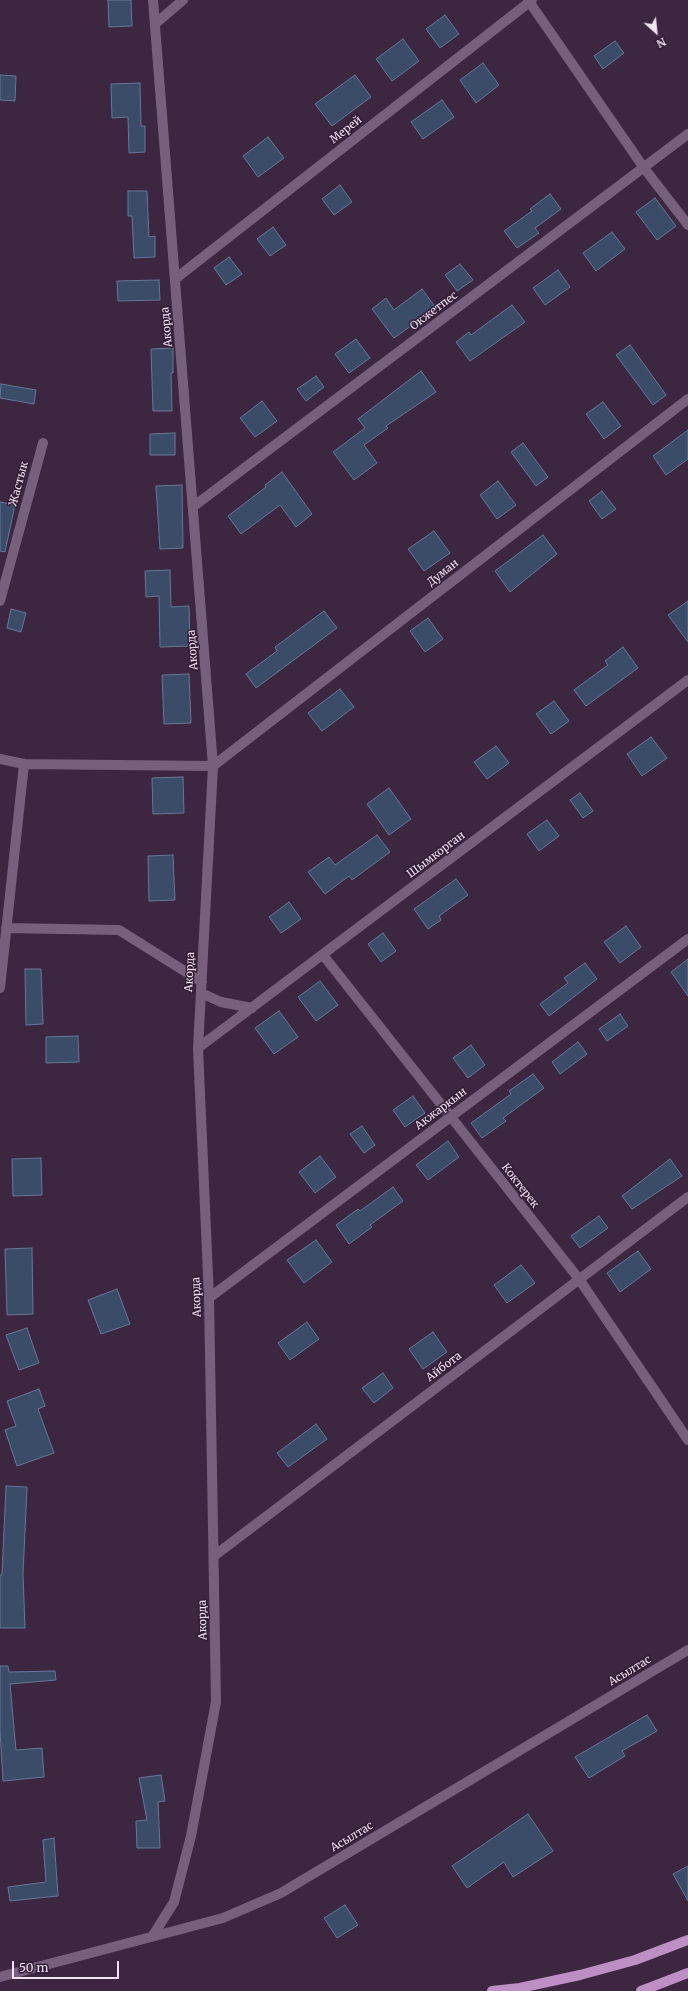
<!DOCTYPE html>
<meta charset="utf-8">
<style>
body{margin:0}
#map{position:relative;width:688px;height:1991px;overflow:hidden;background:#3d2640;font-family:Merriweather,serif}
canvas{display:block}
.north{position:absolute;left:636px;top:12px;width:40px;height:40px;-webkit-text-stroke:3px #321c36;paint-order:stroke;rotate:153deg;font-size:11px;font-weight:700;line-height:16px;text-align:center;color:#f2e3f4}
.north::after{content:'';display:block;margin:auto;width:14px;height:18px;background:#f2e3f4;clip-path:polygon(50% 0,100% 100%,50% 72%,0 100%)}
.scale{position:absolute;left:12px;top:1961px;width:107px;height:18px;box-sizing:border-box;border:2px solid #f2e3f4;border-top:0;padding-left:5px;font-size:12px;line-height:14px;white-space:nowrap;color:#f2e3f4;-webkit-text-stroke:3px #321c36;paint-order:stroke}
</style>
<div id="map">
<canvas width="688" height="1991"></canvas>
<div class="north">N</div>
<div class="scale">50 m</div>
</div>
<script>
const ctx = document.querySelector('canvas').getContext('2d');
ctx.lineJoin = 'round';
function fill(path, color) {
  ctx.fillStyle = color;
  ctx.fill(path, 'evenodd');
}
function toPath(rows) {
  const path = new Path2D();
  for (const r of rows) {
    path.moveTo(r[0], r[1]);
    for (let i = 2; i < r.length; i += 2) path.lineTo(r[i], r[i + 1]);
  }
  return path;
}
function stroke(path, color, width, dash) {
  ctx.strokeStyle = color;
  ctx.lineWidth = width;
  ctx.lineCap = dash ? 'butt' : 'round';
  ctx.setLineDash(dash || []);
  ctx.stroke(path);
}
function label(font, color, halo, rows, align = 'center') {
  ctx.font = font + ' Merriweather,serif';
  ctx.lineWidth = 3;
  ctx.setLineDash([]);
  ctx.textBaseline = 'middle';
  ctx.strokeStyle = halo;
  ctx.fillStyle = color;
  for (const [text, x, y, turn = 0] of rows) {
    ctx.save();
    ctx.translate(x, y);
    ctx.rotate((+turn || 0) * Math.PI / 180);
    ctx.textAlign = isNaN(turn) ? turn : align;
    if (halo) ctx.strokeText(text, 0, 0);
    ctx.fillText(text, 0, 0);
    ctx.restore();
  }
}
const building = toPath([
 [108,0,131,0,132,26,109,27,108,0],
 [445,15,459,34,440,48,426,29,445,15],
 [403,39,419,61,392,81,376,59,403,39],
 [615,41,624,53,603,69,594,56,615,41],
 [483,63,499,85,476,103,460,80,483,63],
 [0,75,16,76,15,101,0,100,0,75],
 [355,75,371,97,332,126,315,104,355,75],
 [140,83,141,126,145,126,145,152,129,153,128,117,112,118,111,84,140,83],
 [442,100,454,117,423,139,411,122,442,100],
 [268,137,284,158,258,177,243,156,268,137],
 [340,185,352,202,334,215,322,199,340,185],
 [128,191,147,191,149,237,155,236,155,257,134,258,132,216,128,216,128,191],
 [550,194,561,209,535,228,539,233,517,248,504,231,532,211,530,209,550,194],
 [655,198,676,226,657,240,636,212,655,198],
 [273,227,286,245,270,256,257,239,273,227],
 [612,232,625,249,596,271,583,253,612,232],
 [229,257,242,274,226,285,214,268,229,257],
 [460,264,473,280,457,291,445,275,460,264],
 [558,270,570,287,545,305,533,288,558,270],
 [159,280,160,300,118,301,117,281,159,280],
 [422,289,436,308,394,338,372,309,386,298,394,310,422,289],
 [512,305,525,322,470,361,456,342,469,332,471,335,512,305],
 [356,339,370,358,349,373,335,354,356,339],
 [630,345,666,395,653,405,616,355,630,345],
 [173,348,173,373,171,373,172,411,153,411,151,349,173,348],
 [421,371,436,392,386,426,388,428,364,445,377,463,354,480,333,452,365,428,358,419,421,371],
 [316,376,324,387,306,401,297,389,316,376],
 [1,384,36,390,34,404,0,398,1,384],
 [262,401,277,421,255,437,240,418,262,401],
 [603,402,621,426,604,439,586,414,603,402],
 [688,430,688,459,666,475,653,456,688,430],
 [175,433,175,455,150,455,150,434,175,433],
 [523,443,548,477,536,486,511,452,523,443],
 [282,472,312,514,296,527,280,505,241,534,228,516,266,487,265,485,282,472],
 [498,481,516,505,497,519,480,495,498,481],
 [182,485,183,548,160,549,156,486,182,485],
 [602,491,616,509,602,519,589,501,602,491],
 [0,502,15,505,5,552,0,551,0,502],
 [434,531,450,553,424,571,408,549,434,531],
 [543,535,557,554,510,592,495,571,543,535],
 [170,570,171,607,189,606,190,646,160,647,159,596,146,597,145,571,170,570],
 [688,601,688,642,668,615,688,601],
 [11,609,26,613,21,632,7,628,11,609],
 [324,611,337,628,256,688,246,674,277,651,275,647,324,611],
 [428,618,443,639,425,652,410,631,428,618],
 [623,647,638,668,586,706,574,690,608,665,605,661,623,647],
 [189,674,191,723,164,724,162,675,189,674],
 [340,689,354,707,322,731,308,713,340,689],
 [554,701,569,721,551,734,536,714,554,701],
 [651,737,667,758,642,776,627,754,651,737],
 [496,746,509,763,487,779,474,762,496,746],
 [183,777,184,813,153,814,152,778,183,777],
 [389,788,411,819,389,835,367,804,389,788],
 [580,793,593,811,583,818,570,800,580,793],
 [547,820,559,836,539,851,527,834,547,820],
 [377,835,390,852,352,880,349,876,325,894,308,872,329,857,335,865,377,835],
 [173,855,175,900,149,901,148,856,173,855],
 [456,879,468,895,439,916,441,920,428,929,414,909,456,879],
 [289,902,301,919,281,933,269,917,289,902],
 [626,926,641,947,620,963,604,942,626,926],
 [383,933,396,951,381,962,368,944,383,933],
 [688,959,688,996,671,972,688,959],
 [585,963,597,979,549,1016,540,1004,568,983,564,978,585,963],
 [25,969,41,969,43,1024,26,1025,25,969],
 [320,981,338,1005,316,1021,298,997,320,981],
 [279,1011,298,1037,274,1054,255,1028,279,1011],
 [620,1014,628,1026,607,1041,599,1029,620,1014],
 [78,1036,79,1062,46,1063,46,1037,78,1036],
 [578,1042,587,1054,560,1074,552,1062,578,1042],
 [471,1045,485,1065,468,1078,453,1058,471,1045],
 [533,1074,544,1088,503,1118,506,1121,482,1138,471,1123,511,1094,509,1091,533,1074],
 [413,1096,425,1113,405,1127,393,1110,413,1096],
 [362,1126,375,1145,364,1153,350,1134,362,1126],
 [448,1141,459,1157,428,1180,416,1165,448,1141],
 [320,1156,336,1177,315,1193,299,1172,320,1156],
 [41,1158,42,1195,13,1196,12,1159,41,1158],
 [670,1159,682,1176,632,1209,622,1196,670,1159],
 [393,1187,403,1201,370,1225,372,1227,349,1244,336,1225,358,1209,360,1211,393,1187],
 [599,1216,608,1228,580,1248,571,1236,599,1216],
 [316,1240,332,1262,304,1283,287,1260,316,1240],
 [32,1248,33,1314,7,1315,5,1249,32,1248],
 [638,1251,651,1269,620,1292,607,1273,638,1251],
 [521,1265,535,1283,507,1303,494,1285,521,1265],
 [117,1289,130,1324,101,1334,88,1300,117,1289],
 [307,1322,319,1339,290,1360,278,1343,307,1322],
 [27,1328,39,1363,19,1370,6,1335,27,1328],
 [433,1332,447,1352,423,1369,409,1349,433,1332],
 [383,1373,393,1388,374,1403,362,1388,383,1373],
 [39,1389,45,1406,38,1409,54,1453,17,1466,5,1430,16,1426,7,1401,39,1389],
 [316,1424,327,1439,288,1467,277,1453,316,1424],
 [6,1486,27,1487,23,1574,25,1628,0,1628,0,1575,2,1575,6,1486],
 [0,1666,8,1666,9,1672,55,1671,56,1680,10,1684,16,1750,42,1748,44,1777,3,1781,0,1731,0,1666],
 [647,1715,657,1731,622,1751,625,1756,589,1778,575,1757,647,1715],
 [161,1775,165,1801,158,1802,160,1848,137,1848,136,1821,147,1820,139,1778,161,1775],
 [528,1814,553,1851,513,1877,504,1862,467,1888,452,1866,528,1814],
 [54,1838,58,1896,10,1901,8,1887,46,1882,43,1840,54,1838],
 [688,1866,688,1901,673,1874,688,1866],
 [345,1905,358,1925,337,1938,324,1918,345,1905]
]);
fill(building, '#3b4c69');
stroke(building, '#667898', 1);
stroke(toPath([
 [528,0,644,168,688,225],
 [155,24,183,0],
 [175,279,532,0],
 [194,506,688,134],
 [0,601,43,443],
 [0,759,24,764,213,766,688,399],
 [6,928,119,930,202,982],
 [323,955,579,1279,688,1440],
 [0,988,24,764],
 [201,993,221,1002,252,1008],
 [198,1048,688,680],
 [209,1298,688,939],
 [214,1556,688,1197],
 [152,1937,174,1902,191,1836,216,1702,209,1298,198,1048,213,766,153,0],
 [0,1977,223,1918,281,1893,688,1650]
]), '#77607b', 10);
stroke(toPath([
 [492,1991,520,1988,580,1975,635,1960,688,1940],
 [641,1991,688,1973]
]), '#be8fc5', 10);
label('11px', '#f2e3f4', '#321c36', [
 ["Мерей",346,130,-38],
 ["Окжетпес",434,311,-37],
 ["Акорда",167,327,-95],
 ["Жастык",19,484,-75],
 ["Думан",443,573,-38],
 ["Акорда",193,650,-94],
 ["Шымкорган",436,855,-37],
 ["Акорда",190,972,-87],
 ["Акжаркын",441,1109,-37],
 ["Коктерек",520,1186,52],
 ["Акорда",197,1297,-92],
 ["Айбота",444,1367,-37],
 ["Акорда",203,1620,-91],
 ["Асылтас",630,1671,-31],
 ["Асылтас",352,1837,-31]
]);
</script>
